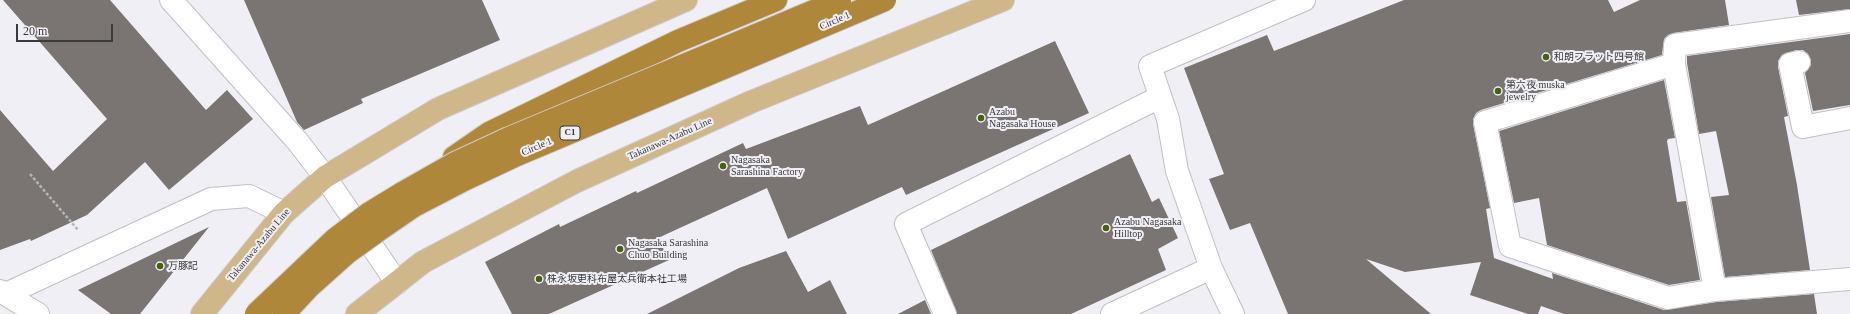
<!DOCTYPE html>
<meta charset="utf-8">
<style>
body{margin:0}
#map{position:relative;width:1850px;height:314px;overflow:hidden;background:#efeff5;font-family:"Times New Roman",serif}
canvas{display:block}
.scale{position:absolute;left:16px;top:24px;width:97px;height:18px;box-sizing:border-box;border:2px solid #393a3c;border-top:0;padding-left:5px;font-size:12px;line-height:14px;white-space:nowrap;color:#393a3c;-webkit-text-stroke:3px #efeff5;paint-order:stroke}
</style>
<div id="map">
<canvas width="1850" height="314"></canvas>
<div class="scale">20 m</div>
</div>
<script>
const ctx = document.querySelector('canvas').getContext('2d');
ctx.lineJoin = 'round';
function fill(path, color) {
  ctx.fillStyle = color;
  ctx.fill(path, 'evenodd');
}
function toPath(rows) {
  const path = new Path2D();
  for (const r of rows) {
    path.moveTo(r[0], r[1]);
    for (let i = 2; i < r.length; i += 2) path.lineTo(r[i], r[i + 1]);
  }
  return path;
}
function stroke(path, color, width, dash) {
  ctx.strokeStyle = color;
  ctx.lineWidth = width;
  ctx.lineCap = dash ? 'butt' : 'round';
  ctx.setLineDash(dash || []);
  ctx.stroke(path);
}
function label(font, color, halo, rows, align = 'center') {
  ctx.font = font + ' "Times New Roman","Noto Sans JP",serif';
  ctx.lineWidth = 4;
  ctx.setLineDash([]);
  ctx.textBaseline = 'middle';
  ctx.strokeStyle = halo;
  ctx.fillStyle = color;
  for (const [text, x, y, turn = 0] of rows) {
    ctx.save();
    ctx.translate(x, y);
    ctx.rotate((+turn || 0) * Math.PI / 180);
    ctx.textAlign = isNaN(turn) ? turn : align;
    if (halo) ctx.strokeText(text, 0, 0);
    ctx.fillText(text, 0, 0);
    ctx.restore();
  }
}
fill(toPath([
 [3,0,110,0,206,110,227,90,253,119,169,190,145,162,87,215,31,241,30,239,0,250,0,110,53,171,107,119],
 [244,0,482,0,500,40,361,99,363,103,304,130,297,122],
 [1404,0,1608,0,1614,12,1640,0,1725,0,1729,25,1673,33,1668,35,1664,39,1662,55,1481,110,1476,113,1473,119,1473,124,1490,208,1486,209,1494,258,1553,279,1552,273,1664,310,1717,302,1814,294,1817,314,1564,314,1541,306,1538,314,1528,314,1470,295,1481,262,1405,272,1366,259,1431,314,1288,314,1250,223,1230,230,1209,179,1224,174,1184,68,1267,35,1274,51],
 [1796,0,1850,0,1850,9,1799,15],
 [1850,34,1850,105,1813,111,1805,73,1811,65,1811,60,1808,54,1803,50,1796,50,1782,55,1778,61,1778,67,1788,116,1784,117,1797,185,1810,270,1725,277,1711,197,1729,195,1716,131,1699,134,1687,63,1687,56],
 [1055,41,1089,113,906,195,902,187,788,239,767,188,658,238,669,260,549,314,512,314,485,262,559,224,560,227,636,191,637,193,743,143,746,149,860,106,868,125],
 [1664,80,1675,138,1668,139,1667,141,1677,202,1686,201,1700,280,1669,285,1547,245,1539,198,1514,203,1499,131],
 [1130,154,1152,202,1159,198,1178,238,1158,249,1166,270,1071,314,957,314,931,250],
 [209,227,140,314,111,314,78,290],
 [786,251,808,292,830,280,847,314,647,314,739,268],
 [925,300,931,314,898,314]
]), '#7a7573');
const minor = toPath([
 [171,0,298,142,325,177,397,283],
 [1850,21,1675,45,1674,64,1485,122,1510,246,1668,298,1715,290,1850,279],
 [1799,62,1790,64,1803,127,1850,118],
 [1674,64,1715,290],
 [0,291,38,314],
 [6,294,211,199,249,196,284,213],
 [945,314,906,224,1160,97],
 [1112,314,1211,268],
 [1233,314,1211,268,1177,171,1168,119,1150,66,1304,0]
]);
const major = toPath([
 [202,314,284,213,325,177,438,109,686,0],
 [357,314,423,262,577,181,751,102,1003,0]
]);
const highway = toPath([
 [454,157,489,133,678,41,776,0]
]);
stroke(minor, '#bfbfc5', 24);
stroke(major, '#ccc', 24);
stroke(highway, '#ccc', 24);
stroke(toPath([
 [30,174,78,230]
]), '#b5b6ba', 2.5, [3, 2]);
stroke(minor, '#fff', 22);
stroke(major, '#cfb789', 22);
stroke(highway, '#af873a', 22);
const highwayBridge = toPath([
 [256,314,335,239,368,214,404,192,455,163,509,138,840,0],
 [284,314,309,287,347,253,379,230,414,206,464,180,517,155,885,0]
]);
stroke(highwayBridge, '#ccc', 24, []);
stroke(highwayBridge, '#af873a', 22);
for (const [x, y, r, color] of [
 [1546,57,4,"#48600b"],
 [1498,91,4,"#48600b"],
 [981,118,4,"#48600b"],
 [723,166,4,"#48600b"],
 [1106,228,4,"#48600b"],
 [620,249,4,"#48600b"],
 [160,266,4,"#48600b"],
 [539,279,4,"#48600b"]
]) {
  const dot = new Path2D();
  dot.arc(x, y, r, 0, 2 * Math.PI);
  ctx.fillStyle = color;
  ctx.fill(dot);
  stroke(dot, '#efeff5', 1.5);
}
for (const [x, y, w] of [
 [570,133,20]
]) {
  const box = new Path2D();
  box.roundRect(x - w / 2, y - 7, w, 14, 3);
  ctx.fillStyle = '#efeff5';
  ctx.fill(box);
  stroke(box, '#393a3c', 1);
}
label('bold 9px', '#393a3c', null, [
 ["C1",570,133]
]);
label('10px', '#393a3c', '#efeff5', [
 ["Circle 1",835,21,-23],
 ["Takanawa-Azabu Line",670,139,-24],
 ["Circle 1",537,147,-23],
 ["Takanawa-Azabu Line",259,245,-50]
]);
label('10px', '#393a3c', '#efeff5', [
 ["和朗フラット四号館",1554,57],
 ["第六夜 muska",1506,85],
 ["jewelry",1506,97],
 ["Azabu",989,112],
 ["Nagasaka House",989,124],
 ["Nagasaka",731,160],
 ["Sarashina Factory",731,172],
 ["Azabu Nagasaka",1114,222],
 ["Hilltop",1114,234],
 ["Nagasaka Sarashina",628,243],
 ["Chuo Building",628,255],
 ["万豚記",168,266],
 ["株永坂更科布屋太兵衛本社工場",547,279]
], 'left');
</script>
